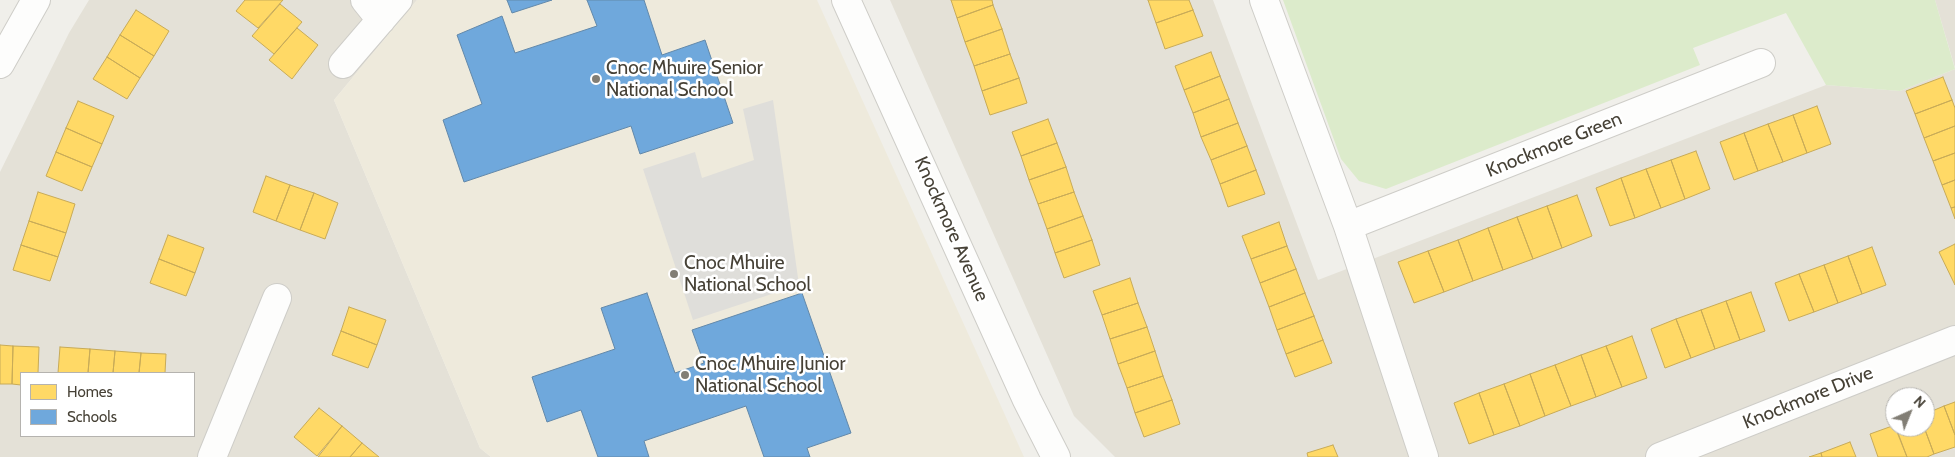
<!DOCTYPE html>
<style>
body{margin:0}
#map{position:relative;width:1955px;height:457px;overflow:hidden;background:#f0efea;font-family:Cabin,sans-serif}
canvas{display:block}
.legend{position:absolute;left:20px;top:372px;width:175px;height:65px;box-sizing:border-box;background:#fff;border:1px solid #b5b3af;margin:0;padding:6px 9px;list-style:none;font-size:15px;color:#464136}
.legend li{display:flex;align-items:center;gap:10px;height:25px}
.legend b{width:25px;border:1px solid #b5b3af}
.north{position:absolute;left:1885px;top:387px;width:50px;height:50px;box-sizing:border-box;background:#fff;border:1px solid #b5b3af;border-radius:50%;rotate:44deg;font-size:14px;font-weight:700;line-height:20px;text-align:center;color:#464136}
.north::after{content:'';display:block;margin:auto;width:18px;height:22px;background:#827e75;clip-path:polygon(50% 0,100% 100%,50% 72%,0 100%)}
</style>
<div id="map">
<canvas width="1955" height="457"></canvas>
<ul class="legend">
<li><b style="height:14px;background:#ffd966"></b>Homes</li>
<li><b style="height:14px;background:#6fa8dc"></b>Schools</li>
</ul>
<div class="north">N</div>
</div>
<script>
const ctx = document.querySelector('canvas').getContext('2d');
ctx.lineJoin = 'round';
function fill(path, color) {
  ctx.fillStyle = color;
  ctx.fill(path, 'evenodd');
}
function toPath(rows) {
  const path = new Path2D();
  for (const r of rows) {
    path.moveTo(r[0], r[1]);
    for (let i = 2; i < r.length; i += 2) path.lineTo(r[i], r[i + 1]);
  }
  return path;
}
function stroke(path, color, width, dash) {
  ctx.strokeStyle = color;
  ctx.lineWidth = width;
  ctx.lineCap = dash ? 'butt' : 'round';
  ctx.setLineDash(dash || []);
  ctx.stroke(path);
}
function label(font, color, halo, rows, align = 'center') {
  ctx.font = font + ' Cabin,sans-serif';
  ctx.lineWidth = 5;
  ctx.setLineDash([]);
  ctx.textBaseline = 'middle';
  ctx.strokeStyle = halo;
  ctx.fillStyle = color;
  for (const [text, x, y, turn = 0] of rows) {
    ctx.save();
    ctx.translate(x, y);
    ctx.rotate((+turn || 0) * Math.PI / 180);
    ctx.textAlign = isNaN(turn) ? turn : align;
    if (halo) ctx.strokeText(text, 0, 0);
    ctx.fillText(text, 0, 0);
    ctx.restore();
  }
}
fill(toPath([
 [89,0,417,0,334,100,480,448,491,457,0,457,0,172,69,33],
 [21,373,194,373,194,436,21,436],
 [890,0,1213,0,1318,280,1826,85,1900,91,1955,69,1955,457,1115,457,1074,416],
 [1895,397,1925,397,1925,427,1895,427],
 [1935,0,1955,0,1955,68]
]), '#e4e1d7');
fill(toPath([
 [417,0,817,0,1024,457,491,457,480,448,334,100]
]), '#eeeadc');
fill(toPath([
 [1283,0,1935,0,1955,69,1900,91,1826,85,1786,13,1693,48,1700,65,1386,189,1359,181,1341,159]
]), '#dcebcb');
fill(toPath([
 [773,100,799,285,693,320,643,169,695,152,702,178,754,160,743,109]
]), '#dfdeda');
const homes = toPath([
 [245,0,283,0,258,28,236,11,245,0],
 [951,0,992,0,993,5,957,18,951,0],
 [1148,0,1189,0,1193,10,1156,23,1148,0],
 [280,4,302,22,274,54,252,36,280,4],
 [993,5,1002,29,965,42,957,18,993,5],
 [136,10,169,31,154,56,120,35,136,10],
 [1193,10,1203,36,1165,49,1156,23,1193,10],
 [297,28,318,45,292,79,269,60,297,28],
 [1002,29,1010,54,974,66,965,42,1002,29],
 [120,35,154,56,140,78,107,57,120,35],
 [1211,52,1220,76,1184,90,1175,66,1211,52],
 [1010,54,1019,78,982,91,974,66,1010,54],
 [107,57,140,78,127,99,93,79,107,57],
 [1220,76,1229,99,1193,113,1184,90,1220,76],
 [1943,77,1952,100,1915,114,1906,91,1943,77],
 [1019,78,1027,103,990,115,982,91,1019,78],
 [1229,99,1238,123,1201,137,1193,113,1229,99],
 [1952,100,1955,108,1955,126,1924,138,1915,114,1952,100],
 [78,101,114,116,102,144,66,128,78,101],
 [1817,106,1831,144,1807,153,1793,115,1817,106],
 [1793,115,1807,153,1783,162,1768,124,1793,115],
 [1048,119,1057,143,1021,156,1012,132,1048,119],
 [1238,123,1247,146,1211,160,1201,137,1238,123],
 [1768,124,1783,162,1758,171,1744,133,1768,124],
 [1955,126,1955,153,1933,161,1924,138,1955,126],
 [66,128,102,144,92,167,56,152,66,128],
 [1744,133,1758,171,1734,180,1720,142,1744,133],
 [1057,143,1066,167,1029,180,1021,156,1057,143],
 [1247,146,1256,170,1220,184,1211,160,1247,146],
 [1696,151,1710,189,1685,199,1671,160,1696,151],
 [56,152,92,167,82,191,46,176,56,152],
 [1955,153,1955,180,1942,185,1933,161,1955,153],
 [1671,160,1685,199,1661,208,1646,169,1671,160],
 [1066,167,1074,192,1038,204,1029,180,1066,167],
 [1646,169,1661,208,1635,218,1621,178,1646,169],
 [1256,170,1265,194,1228,207,1220,184,1256,170],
 [266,176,290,185,276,221,253,212,266,176],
 [1621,178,1635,218,1610,226,1596,188,1621,178],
 [1955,180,1955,207,1951,208,1942,185,1955,180],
 [290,185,314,193,300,230,276,221,290,185],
 [38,192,75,204,66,233,29,221,38,192],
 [1074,192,1083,216,1047,229,1038,204,1074,192],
 [314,193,338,203,325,239,300,230,314,193],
 [1577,195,1592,236,1562,248,1547,206,1577,195],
 [1547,206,1562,248,1533,259,1517,217,1547,206],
 [1955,207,1955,219,1951,208,1955,207],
 [1083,216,1092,240,1055,253,1047,229,1083,216],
 [1517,217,1533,259,1503,270,1488,228,1517,217],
 [29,221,66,233,58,257,21,245,29,221],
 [1279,222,1287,246,1251,259,1242,236,1279,222],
 [1488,228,1503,270,1473,281,1458,240,1488,228],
 [168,235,204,248,195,273,159,259,168,235],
 [1092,240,1100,265,1064,278,1055,253,1092,240],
 [1458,240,1473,281,1444,292,1428,251,1458,240],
 [1955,244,1955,285,1939,252,1955,244],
 [21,245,58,257,50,281,13,270,21,245],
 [1287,246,1296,269,1260,283,1251,259,1287,246],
 [1872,247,1886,285,1862,294,1848,256,1872,247],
 [1428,251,1444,292,1414,303,1398,262,1428,251],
 [1848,256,1862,294,1838,303,1824,265,1848,256],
 [159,259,195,273,186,296,150,283,159,259],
 [1824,265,1838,303,1814,312,1799,274,1824,265],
 [1296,269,1305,293,1269,307,1260,283,1296,269],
 [1799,274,1814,312,1789,321,1775,283,1799,274],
 [1130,278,1138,303,1102,315,1093,291,1130,278],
 [1751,292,1765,331,1740,340,1726,301,1751,292],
 [1305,293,1314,316,1277,330,1269,307,1305,293],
 [1726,301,1740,340,1715,349,1701,310,1726,301],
 [1138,303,1147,327,1110,339,1102,315,1138,303],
 [349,307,386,320,377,345,341,331,349,307],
 [1701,310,1715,349,1691,358,1676,319,1701,310],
 [1314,316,1323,340,1286,354,1277,330,1314,316],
 [1676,319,1691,358,1665,368,1651,329,1676,319],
 [1147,327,1155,351,1118,364,1110,339,1147,327],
 [341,331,377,345,368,368,332,355,341,331],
 [1632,336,1647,378,1622,387,1606,346,1632,336],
 [1323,340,1332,363,1295,377,1286,354,1323,340],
 [0,345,13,346,12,384,0,384,0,345],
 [13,346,39,347,38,373,21,373,21,385,12,384,13,346],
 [1606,346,1622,387,1596,397,1581,355,1606,346],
 [60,347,90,349,88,373,58,373,60,347],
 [90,349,115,351,113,373,88,373,90,349],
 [115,351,141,353,139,373,113,373,115,351],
 [1155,351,1163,376,1127,388,1118,364,1155,351],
 [141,353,166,354,165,373,139,373,141,353],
 [1581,355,1596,397,1571,406,1555,365,1581,355],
 [1555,365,1571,406,1545,416,1530,374,1555,365],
 [1530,374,1545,416,1520,426,1504,384,1530,374],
 [1163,376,1172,400,1135,413,1127,388,1163,376],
 [1504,384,1520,426,1494,435,1479,393,1504,384],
 [1479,393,1494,435,1469,444,1454,403,1479,393],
 [1172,400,1180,424,1144,437,1135,413,1172,400],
 [1955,402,1955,435,1944,406,1955,402],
 [1944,406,1955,435,1955,447,1934,454,1924,427,1925,414,1944,406],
 [319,408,342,426,317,456,294,437,319,408],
 [1895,425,1907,457,1878,457,1870,434,1895,425],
 [342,426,362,443,350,457,318,457,342,426],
 [1895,427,1924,427,1934,454,1927,457,1907,457,1895,427],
 [1850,442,1856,457,1822,457,1821,453,1850,442],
 [362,443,379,457,350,457,362,443],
 [1333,445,1338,457,1308,457,1307,453,1333,445],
 [1821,453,1822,457,1809,457,1821,453]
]);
fill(homes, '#ffd966');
stroke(homes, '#c8ab58', 1);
const schools = toPath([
 [507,0,552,0,512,13,507,0],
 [587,0,644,0,662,55,705,40,733,123,640,154,631,126,464,182,443,120,482,104,457,35,502,16,515,53,597,26,587,0],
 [647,293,675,373,704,363,692,330,802,293,851,433,807,448,810,457,764,457,746,406,644,441,649,457,598,457,581,410,547,422,532,377,615,349,601,308,647,293]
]);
fill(schools, '#6fa8dc');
stroke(schools, '#6389aa', 1);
const minor = toPath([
 [365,0,381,20],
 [846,0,1027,400,1056,457],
 [1264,0,1348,226,1424,457],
 [343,64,398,0],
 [1348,226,1761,63],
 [212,457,277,298],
 [1660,457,1955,340]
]);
const tertiary = toPath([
 [0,64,36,0]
]);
stroke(minor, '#cecdc8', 30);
stroke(tertiary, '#cecdc8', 30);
stroke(minor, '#fdfdfc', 28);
stroke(tertiary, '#fdfdfc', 28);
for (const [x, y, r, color] of [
 [596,79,5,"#827e75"],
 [674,274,5,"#827e75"],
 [685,375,5,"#827e75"]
]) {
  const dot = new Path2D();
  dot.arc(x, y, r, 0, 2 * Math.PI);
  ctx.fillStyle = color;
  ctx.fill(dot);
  stroke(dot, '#fff', 2);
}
label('19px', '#464136', '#fff', [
 ["Cnoc Mhuire Senior",606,68],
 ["National School",606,90],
 ["Cnoc Mhuire",684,263],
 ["National School",684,285],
 ["Cnoc Mhuire Junior",695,364],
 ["National School",695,386]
], 'left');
label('19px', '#464136', '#fff', [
 ["Knockmore Green",1554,145,-22],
 ["Knockmore Avenue",951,229,66],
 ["Knockmore Drive",1808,398,-22]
]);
</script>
